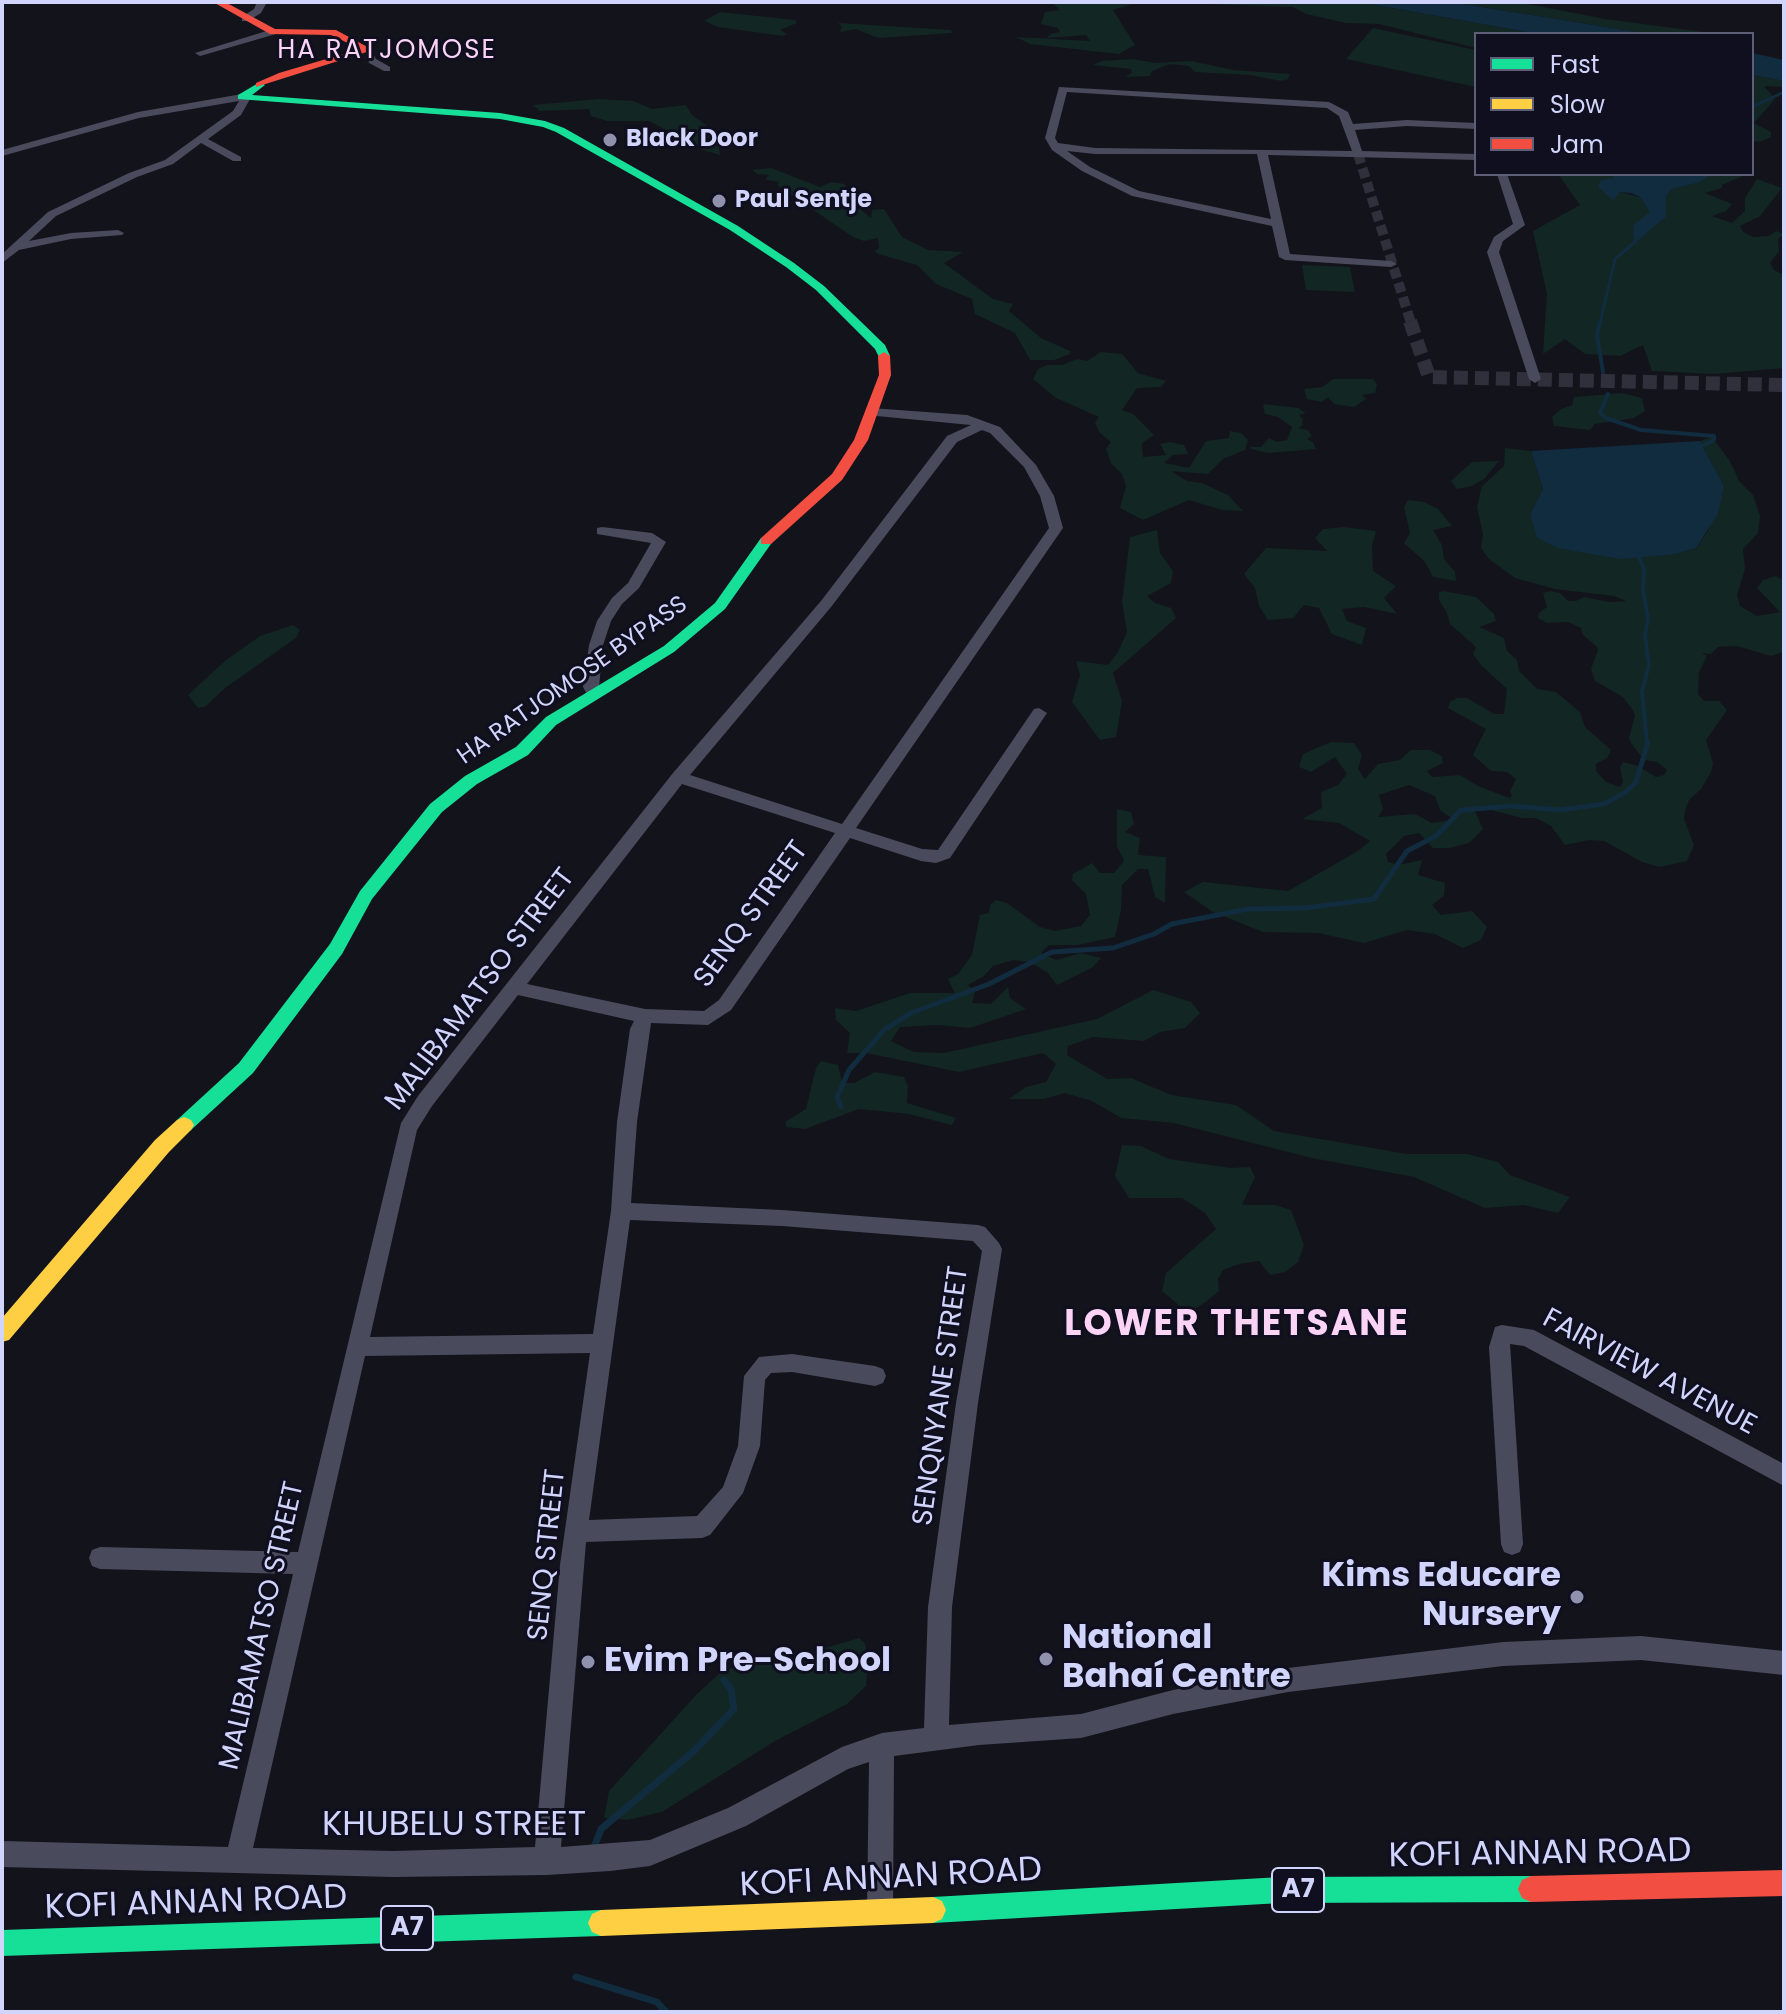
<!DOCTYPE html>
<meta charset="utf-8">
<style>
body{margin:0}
#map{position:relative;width:1786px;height:2014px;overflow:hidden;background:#13131c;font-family:Poppins,sans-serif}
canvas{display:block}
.frame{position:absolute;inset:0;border:4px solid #d2d5fb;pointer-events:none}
.legend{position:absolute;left:1474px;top:32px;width:280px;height:144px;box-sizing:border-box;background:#0f0f20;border:2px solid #5d5e78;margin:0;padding:10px 14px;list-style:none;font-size:24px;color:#d2d5fb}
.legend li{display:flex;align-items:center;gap:16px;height:40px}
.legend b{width:40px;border:2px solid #5d5e78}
</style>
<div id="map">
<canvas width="1786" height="2014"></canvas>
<div class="frame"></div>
<ul class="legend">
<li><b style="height:10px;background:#16e098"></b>Fast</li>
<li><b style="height:10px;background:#ffcf43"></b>Slow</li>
<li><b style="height:10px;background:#f24e42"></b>Jam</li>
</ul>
</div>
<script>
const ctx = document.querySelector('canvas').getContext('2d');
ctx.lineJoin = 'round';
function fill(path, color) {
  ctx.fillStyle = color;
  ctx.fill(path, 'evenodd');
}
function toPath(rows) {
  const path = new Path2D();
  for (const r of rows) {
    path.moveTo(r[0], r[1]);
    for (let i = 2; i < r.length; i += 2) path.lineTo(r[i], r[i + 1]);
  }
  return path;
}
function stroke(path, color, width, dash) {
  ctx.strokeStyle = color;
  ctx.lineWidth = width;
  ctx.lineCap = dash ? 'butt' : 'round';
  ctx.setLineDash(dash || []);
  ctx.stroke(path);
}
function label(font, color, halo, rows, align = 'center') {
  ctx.font = font + ' Poppins,sans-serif';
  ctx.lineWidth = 6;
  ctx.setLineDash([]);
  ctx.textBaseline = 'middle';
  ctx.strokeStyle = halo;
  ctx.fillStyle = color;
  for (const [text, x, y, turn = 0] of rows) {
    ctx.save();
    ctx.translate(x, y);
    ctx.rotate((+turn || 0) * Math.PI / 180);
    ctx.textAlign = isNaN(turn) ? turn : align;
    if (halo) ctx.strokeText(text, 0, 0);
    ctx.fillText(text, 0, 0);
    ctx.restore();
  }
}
fill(toPath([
 [1051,2,1359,2,1538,34,1476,34,1476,48,1379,24,1346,23,1306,14,1293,7,1182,3,1132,4,1113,10,1135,45,1119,54,1030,44,1016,37,1090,41,1086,35,1047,38,1050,34,1060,32,1058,28,1041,24,1045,12,1060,10],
 [1451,2,1518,2,1605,19,1719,34,1650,34],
 [720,12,795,20,797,23,780,30,787,34,783,36,718,27,704,21],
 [838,23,951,30,952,33,878,38,856,29,840,32,842,27],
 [1373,28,1476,50,1476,87,1346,59],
 [1132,59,1156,63,1191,61,1233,70,1290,74,1288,79,1281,81,1250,75,1195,72,1189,66,1170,64,1152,71,1150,76,1125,77,1132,73,1131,69,1093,65,1102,61],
 [1752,75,1784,81,1784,87,1764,86,1775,99,1754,123,1771,132,1771,137,1762,141,1752,142],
 [599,99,633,101,652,109,686,105,692,115,728,141,719,148,720,155,703,150,649,121,607,121,591,116,589,109,540,111,533,105],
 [771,168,820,187,831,182,845,184,846,189,834,193,834,197,855,205,871,218,872,210,884,209,902,237,928,250,963,252,944,263,993,299,1013,304,1009,311,1041,338,1070,351,1070,354,1054,360,1030,360,1015,333,975,314,972,299,936,284,917,265,878,254,875,251,879,248,878,238,864,241,853,237,777,185,779,182,767,180,766,178,770,175,757,174,752,170],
 [1558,174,1613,174,1620,192,1640,197,1651,212,1633,225,1635,243,1666,217,1666,196,1672,189,1686,184,1700,182,1713,174,1742,174,1743,176,1722,185,1722,188,1705,193,1732,204,1726,211,1712,216,1732,223,1745,211,1745,198,1757,179,1782,188,1760,216,1740,226,1743,232,1753,237,1769,236,1776,231,1784,234,1778,239,1779,251,1770,263,1774,270,1784,275,1784,368,1714,374,1652,371,1643,345,1620,356,1585,354,1565,339,1543,354,1547,294,1533,231,1580,205],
 [1302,265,1350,267,1355,292,1306,290],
 [1101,352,1122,354,1138,373,1166,381,1161,387,1137,388,1122,410,1133,414,1154,435,1142,443,1143,457,1166,455,1160,444,1170,442,1184,445,1188,454,1173,455,1164,463,1189,468,1206,441,1229,438,1230,431,1241,433,1248,440,1245,450,1223,459,1208,474,1171,471,1187,481,1202,483,1228,495,1243,511,1222,510,1189,500,1143,520,1120,508,1126,486,1122,474,1111,463,1106,449,1111,442,1100,433,1095,423,1099,417,1056,398,1033,379,1038,369,1047,365,1062,365,1077,359,1087,361],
 [1333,379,1373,379,1377,384,1375,393,1362,395,1366,399,1354,407,1334,404,1328,397,1322,402,1307,399,1304,389,1322,387],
 [1622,393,1642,398,1645,411,1634,418,1595,424,1590,430,1554,426,1552,417,1561,409,1572,405,1574,397],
 [1263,404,1298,408,1306,413,1299,415,1303,419,1302,426,1298,428,1308,430,1312,436,1307,439,1313,442,1316,449,1268,453,1251,449,1250,447,1261,447,1269,438,1277,442,1287,440,1292,427,1278,417,1265,414],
 [1712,437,1730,461,1739,481,1753,495,1760,516,1758,533,1743,549,1745,569,1737,595,1740,606,1757,616,1780,612,1757,588,1763,580,1776,576,1784,581,1784,657,1783,652,1771,656,1737,646,1718,647,1711,654,1702,653,1707,656,1699,672,1698,694,1704,701,1719,701,1727,710,1706,740,1713,763,1711,772,1701,789,1689,800,1685,811,1684,819,1694,845,1687,861,1659,867,1642,862,1604,841,1589,840,1565,845,1551,826,1536,818,1522,818,1487,809,1474,809,1483,829,1469,843,1450,848,1433,848,1419,833,1404,836,1386,854,1388,862,1399,865,1422,860,1418,875,1445,883,1444,896,1432,905,1441,915,1472,911,1487,927,1481,940,1463,948,1435,934,1407,930,1364,943,1318,933,1263,932,1213,912,1184,892,1203,882,1288,891,1358,851,1370,841,1339,823,1302,819,1322,808,1321,792,1338,785,1347,774,1335,757,1311,772,1299,767,1303,754,1331,742,1354,743,1362,755,1358,769,1365,779,1378,764,1400,760,1411,750,1430,750,1442,756,1443,763,1427,771,1432,777,1460,775,1478,786,1509,798,1512,796,1510,791,1516,779,1507,772,1491,771,1473,755,1486,729,1448,708,1450,702,1457,698,1467,698,1494,714,1504,714,1507,689,1481,665,1473,654,1476,647,1450,624,1447,613,1439,600,1439,592,1443,591,1476,597,1494,614,1496,621,1479,627,1504,638,1507,651,1517,660,1519,671,1537,689,1556,692,1580,712,1585,727,1611,750,1607,758,1596,764,1596,771,1606,782,1620,787,1623,782,1620,767,1623,762,1638,766,1656,777,1664,775,1667,770,1657,762,1644,760,1631,743,1629,738,1635,715,1632,709,1623,697,1595,681,1591,669,1598,650,1596,646,1583,635,1581,628,1568,622,1547,623,1538,618,1539,613,1547,607,1543,593,1551,591,1560,593,1568,601,1576,601,1584,597,1609,602,1626,601,1614,596,1555,589,1515,578,1489,559,1481,548,1483,534,1477,507,1482,486,1504,466,1505,448,1531,451,1543,489,1530,514,1676,554,1696,548,1708,531,1724,486,1700,441],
 [1409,785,1435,796,1440,810,1454,820,1432,823,1415,814,1378,817,1383,809,1379,795],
 [1499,461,1484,479,1472,486,1457,489,1451,481,1472,462],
 [1408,500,1424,502,1438,509,1452,526,1433,530,1442,545,1444,559,1455,572,1456,581,1433,577,1425,562,1404,543,1410,533,1404,507],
 [1344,527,1376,531,1372,546,1373,571,1396,586,1384,598,1397,614,1364,607,1342,609,1347,621,1366,628,1362,645,1332,634,1319,608,1304,605,1293,618,1268,620,1259,606,1255,588,1244,574,1266,548,1327,551,1315,538,1323,529],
 [1157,530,1160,553,1173,571,1171,583,1147,596,1155,603,1171,608,1176,618,1113,673,1122,701,1116,737,1100,740,1072,702,1080,675,1076,661,1108,665,1118,652,1127,632,1122,602,1130,537],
 [293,625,300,630,296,638,225,688,205,707,198,708,188,695,226,660,260,636],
 [1117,809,1131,812,1134,824,1125,832,1140,838,1138,855,1166,857,1165,903,1155,897,1148,869,1138,869,1122,885,1121,910,1115,937,1077,945,1049,945,1041,953,1056,960,1081,953,1101,958,1093,967,1057,985,1047,972,1029,962,1013,960,993,966,984,976,968,985,975,992,972,1003,991,1004,1008,987,1010,998,1026,1009,970,1028,939,1025,900,1027,891,1041,914,1052,944,1053,1097,1019,1153,990,1191,1002,1200,1013,1185,1028,1160,1032,1144,1041,1093,1037,1068,1046,1067,1055,1107,1079,1131,1078,1171,1095,1236,1105,1274,1131,1407,1154,1467,1154,1498,1162,1510,1175,1570,1197,1558,1213,1524,1205,1485,1208,1414,1177,1312,1158,1174,1123,1121,1118,1092,1101,1065,1093,1044,1099,1009,1099,1026,1087,1046,1082,1056,1064,1043,1053,959,1072,866,1053,847,1053,850,1033,836,1020,835,1008,856,1011,910,993,955,993,948,979,958,974,972,955,980,915,989,913,990,905,996,900,1007,903,1040,927,1055,931,1081,926,1090,915,1086,894,1072,880,1073,874,1092,863,1100,873,1114,873,1124,861,1117,846],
 [821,1061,838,1065,842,1083,854,1083,875,1072,904,1077,908,1086,907,1103,956,1118,952,1125,909,1114,859,1109,805,1129,787,1127,785,1122,806,1109,816,1068],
 [1122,1145,1141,1146,1169,1159,1231,1168,1250,1167,1255,1177,1242,1205,1275,1205,1291,1210,1304,1245,1298,1262,1285,1272,1270,1275,1259,1261,1239,1264,1223,1270,1218,1279,1219,1291,1207,1301,1192,1311,1180,1306,1162,1291,1166,1273,1216,1229,1205,1213,1182,1198,1129,1198,1115,1176],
 [859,1638,865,1643,868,1661,866,1686,847,1704,775,1741,662,1812,627,1820,604,1818,609,1791,697,1694,721,1672,755,1659,812,1652]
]), '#122623');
fill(toPath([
 [1359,2,1451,2,1650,34,1538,34],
 [1752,53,1784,60,1784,81,1752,75],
 [1613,174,1713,174,1700,182,1672,189,1666,196,1666,217,1634,244,1633,225,1650,212,1640,197,1631,193,1620,192,1613,200,1598,187,1601,180,1614,178],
 [1700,441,1724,486,1718,514,1696,548,1676,554,1620,559,1558,548,1537,538,1530,514,1543,489,1531,451]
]), '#112c3e');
stroke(toPath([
 [1752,107,1784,92],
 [1600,323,1615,259,1636,241]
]), '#112c3e', 3);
stroke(toPath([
 [1600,321,1597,335,1603,372],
 [1608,394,1600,413,1606,418,1641,430,1714,436,1714,440,1700,447],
 [1637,553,1644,569,1643,590,1648,619,1645,635,1649,665,1642,691,1647,744]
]), '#112c3e', 4);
stroke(toPath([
 [841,1107,837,1097,849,1070,885,1029,911,1013,989,984,1052,952,1113,948,1154,934,1172,924,1248,909,1305,908,1374,899,1407,851,1436,836,1461,810,1511,806,1561,810,1604,804,1626,792,1636,782,1648,742]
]), '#112c3e', 5);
stroke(toPath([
 [593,1850,601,1829,693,1752,734,1709,731,1689,724,1680],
 [576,1977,657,2002,666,2012]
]), '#112c3e', 7);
stroke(toPath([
 [1358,154,1411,323]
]), '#30303d', 10, [10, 5]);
stroke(toPath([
 [1410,321,1429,377,1784,385]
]), '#30303d', 14, [14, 7]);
fill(toPath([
 [257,2,267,2,261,13,248,21,242,21,242,17,254,9,257,2],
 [273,29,278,32,276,34,200,56,195,53,273,29],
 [365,50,371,50,376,59,390,67,390,71,384,71,369,63,365,50],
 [1059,87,1329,102,1348,112,1353,124,1407,120,1476,123,1476,129,1407,126,1355,130,1362,151,1476,154,1476,160,1268,155,1290,254,1391,261,1397,264,1391,267,1285,260,1279,257,1272,226,1132,196,1082,171,1052,150,1045,138,1059,87],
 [1067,92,1327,108,1339,116,1352,151,1095,148,1058,143,1055,138,1067,92],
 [1067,151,1095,154,1257,154,1271,219,1139,191,1090,167,1067,151],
 [242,94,250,99,241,115,208,139,241,157,241,161,233,161,201,143,173,164,137,177,56,216,29,241,71,233,118,230,124,233,122,235,71,239,19,250,2,263,2,254,48,212,129,173,165,160,233,111,239,101,139,118,2,156,2,150,138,112,242,94],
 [1497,174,1507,174,1525,225,1503,241,1499,252,1541,379,1535,383,1529,379,1487,252,1494,237,1513,224,1497,174],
 [871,408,967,415,1000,427,1036,465,1054,496,1063,528,856,828,922,849,938,850,1034,709,1039,708,1047,713,950,858,936,863,921,861,850,838,731,1010,708,1025,651,1023,637,1122,631,1203,782,1210,978,1225,985,1227,999,1243,1002,1249,978,1403,952,1607,949,1725,1081,1714,1173,1690,1288,1668,1503,1642,1641,1636,1784,1651,1784,1675,1641,1660,1503,1666,1288,1692,1173,1714,1081,1738,979,1745,894,1756,893,1911,889,1920,880,1924,871,1920,867,1911,869,1762,848,1769,746,1826,650,1866,610,1871,547,1875,393,1877,2,1867,2,1841,228,1847,293,1574,100,1569,92,1566,89,1558,92,1550,100,1547,298,1552,401,1123,418,1096,673,773,821,601,947,436,971,425,866,415,865,412,871,408],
 [982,430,990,433,1024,467,1040,496,1049,528,842,824,690,775,831,607,957,442,982,430],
 [682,784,835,833,719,1000,704,1011,645,1009,527,984,682,784],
 [518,995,634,1021,630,1029,617,1122,611,1211,593,1334,370,1337,417,1130,432,1106,518,995],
 [630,1220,782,1226,973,1241,982,1251,956,1403,928,1607,924,1728,882,1733,842,1747,728,1808,650,1840,561,1847,586,1542,702,1538,710,1535,743,1493,760,1446,765,1380,771,1373,792,1372,875,1386,883,1383,886,1376,883,1369,875,1366,792,1354,759,1357,744,1376,738,1446,723,1487,697,1516,589,1520,630,1220],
 [590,1353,560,1565,535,1847,393,1851,253,1848,365,1356,590,1353],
 [602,527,652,533,666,542,639,588,622,604,611,621,603,645,599,687,601,693,593,698,588,696,583,687,589,645,597,621,612,598,628,583,651,543,597,534,597,528,602,527],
 [1502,1325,1534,1330,1784,1464,1784,1486,1524,1346,1510,1344,1523,1544,1520,1552,1512,1555,1504,1552,1501,1544,1489,1347,1495,1327,1502,1325]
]), '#494b5c');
fill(toPath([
 [260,82,265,85,252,95,500,113,545,121,564,128,738,226,794,263,824,286,885,345,890,356,880,359,875,349,816,290,786,267,730,230,556,132,543,127,500,119,238,99,238,95,260,82],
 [766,537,773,541,725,609,674,652,556,725,528,755,477,784,442,812,372,899,342,954,253,1073,191,1130,184,1133,177,1130,174,1125,177,1120,239,1063,330,944,360,891,430,804,465,776,516,747,546,717,664,646,715,603,761,538,766,537],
 [1531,1876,1540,1880,1544,1889,1540,1898,1531,1902,1281,1903,933,1923,924,1919,920,1910,924,1901,933,1897,1281,1877,1531,1876],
 [601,1910,610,1914,614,1923,610,1932,601,1936,2,1956,2,1930,601,1910]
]), '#16e098');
fill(toPath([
 [184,1117,191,1120,194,1125,191,1130,169,1152,9,1340,2,1342,2,1318,155,1140,177,1120,184,1117],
 [933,1897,942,1901,946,1910,942,1919,933,1923,601,1936,592,1932,588,1923,592,1914,601,1910,933,1897]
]), '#ffcf43');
fill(toPath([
 [213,2,225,2,275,29,336,30,373,50,256,87,256,83,279,73,360,49,331,35,270,34,213,2],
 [884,352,890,356,891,375,868,440,842,480,771,544,761,544,761,538,832,474,854,440,879,375,878,356,884,352],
 [1784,1870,1784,1896,1531,1902,1522,1898,1518,1889,1522,1880,1531,1876,1784,1870]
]), '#f24e42');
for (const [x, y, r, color] of [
 [610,140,8,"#8f91ad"],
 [719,201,8,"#8f91ad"],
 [1577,1597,8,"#8f91ad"],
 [1046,1659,8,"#8f91ad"],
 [588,1662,8,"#8f91ad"]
]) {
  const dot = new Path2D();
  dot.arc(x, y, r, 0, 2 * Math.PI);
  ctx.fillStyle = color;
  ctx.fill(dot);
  stroke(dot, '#0f0f20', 3);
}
label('bold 24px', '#d2d5fb', '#0f0f20', [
 ["Black Door",626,140],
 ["Paul Sentje",735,201]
], 'left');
label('24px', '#d2d5fb', '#0f0f20', [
 ["HA RATJOMOSE BYPASS",573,681,-35]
]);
ctx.letterSpacing = '2px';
label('26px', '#fbd3f5', '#0f0f20', [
 ["HA RATJOMOSE",387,51]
]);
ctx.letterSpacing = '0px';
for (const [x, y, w] of [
 [1298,1890,52],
 [407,1928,52]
]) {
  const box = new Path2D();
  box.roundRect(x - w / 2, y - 22, w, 44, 6);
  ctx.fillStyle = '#0f0f20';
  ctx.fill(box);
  stroke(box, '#d2d5fb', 2);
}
label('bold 26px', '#d2d5fb', null, [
 ["A7",1298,1890],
 ["A7",407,1928]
]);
label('28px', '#d2d5fb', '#0f0f20', [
 ["SENQ STREET",752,915,-54],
 ["MALIBAMATSO STREET",481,990,-53],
 ["FAIRVIEW AVENUE",1649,1373,28],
 ["SENQNYANE STREET",942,1396,-82],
 ["SENQ STREET",548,1555,-84],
 ["MALIBAMATSO STREET",263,1626,-77]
]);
label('bold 34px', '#d2d5fb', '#0f0f20', [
 ["Kims Educare",1561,1577,"right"],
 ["Nursery",1561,1616,"right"],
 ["National",1062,1639],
 ["Bahaí Centre",1062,1678],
 ["Evim Pre-School",604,1662]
], 'left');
label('34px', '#d2d5fb', '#0f0f20', [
 ["KHUBELU STREET",454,1826],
 ["KOFI ANNAN ROAD",1540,1855,-1],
 ["KOFI ANNAN ROAD",891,1879,-3],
 ["KOFI ANNAN ROAD",196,1904,-2]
]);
ctx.letterSpacing = '2px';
label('bold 36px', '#fbd3f5', '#0f0f20', [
 ["LOWER THETSANE",1237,1326]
]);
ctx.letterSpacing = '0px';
</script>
